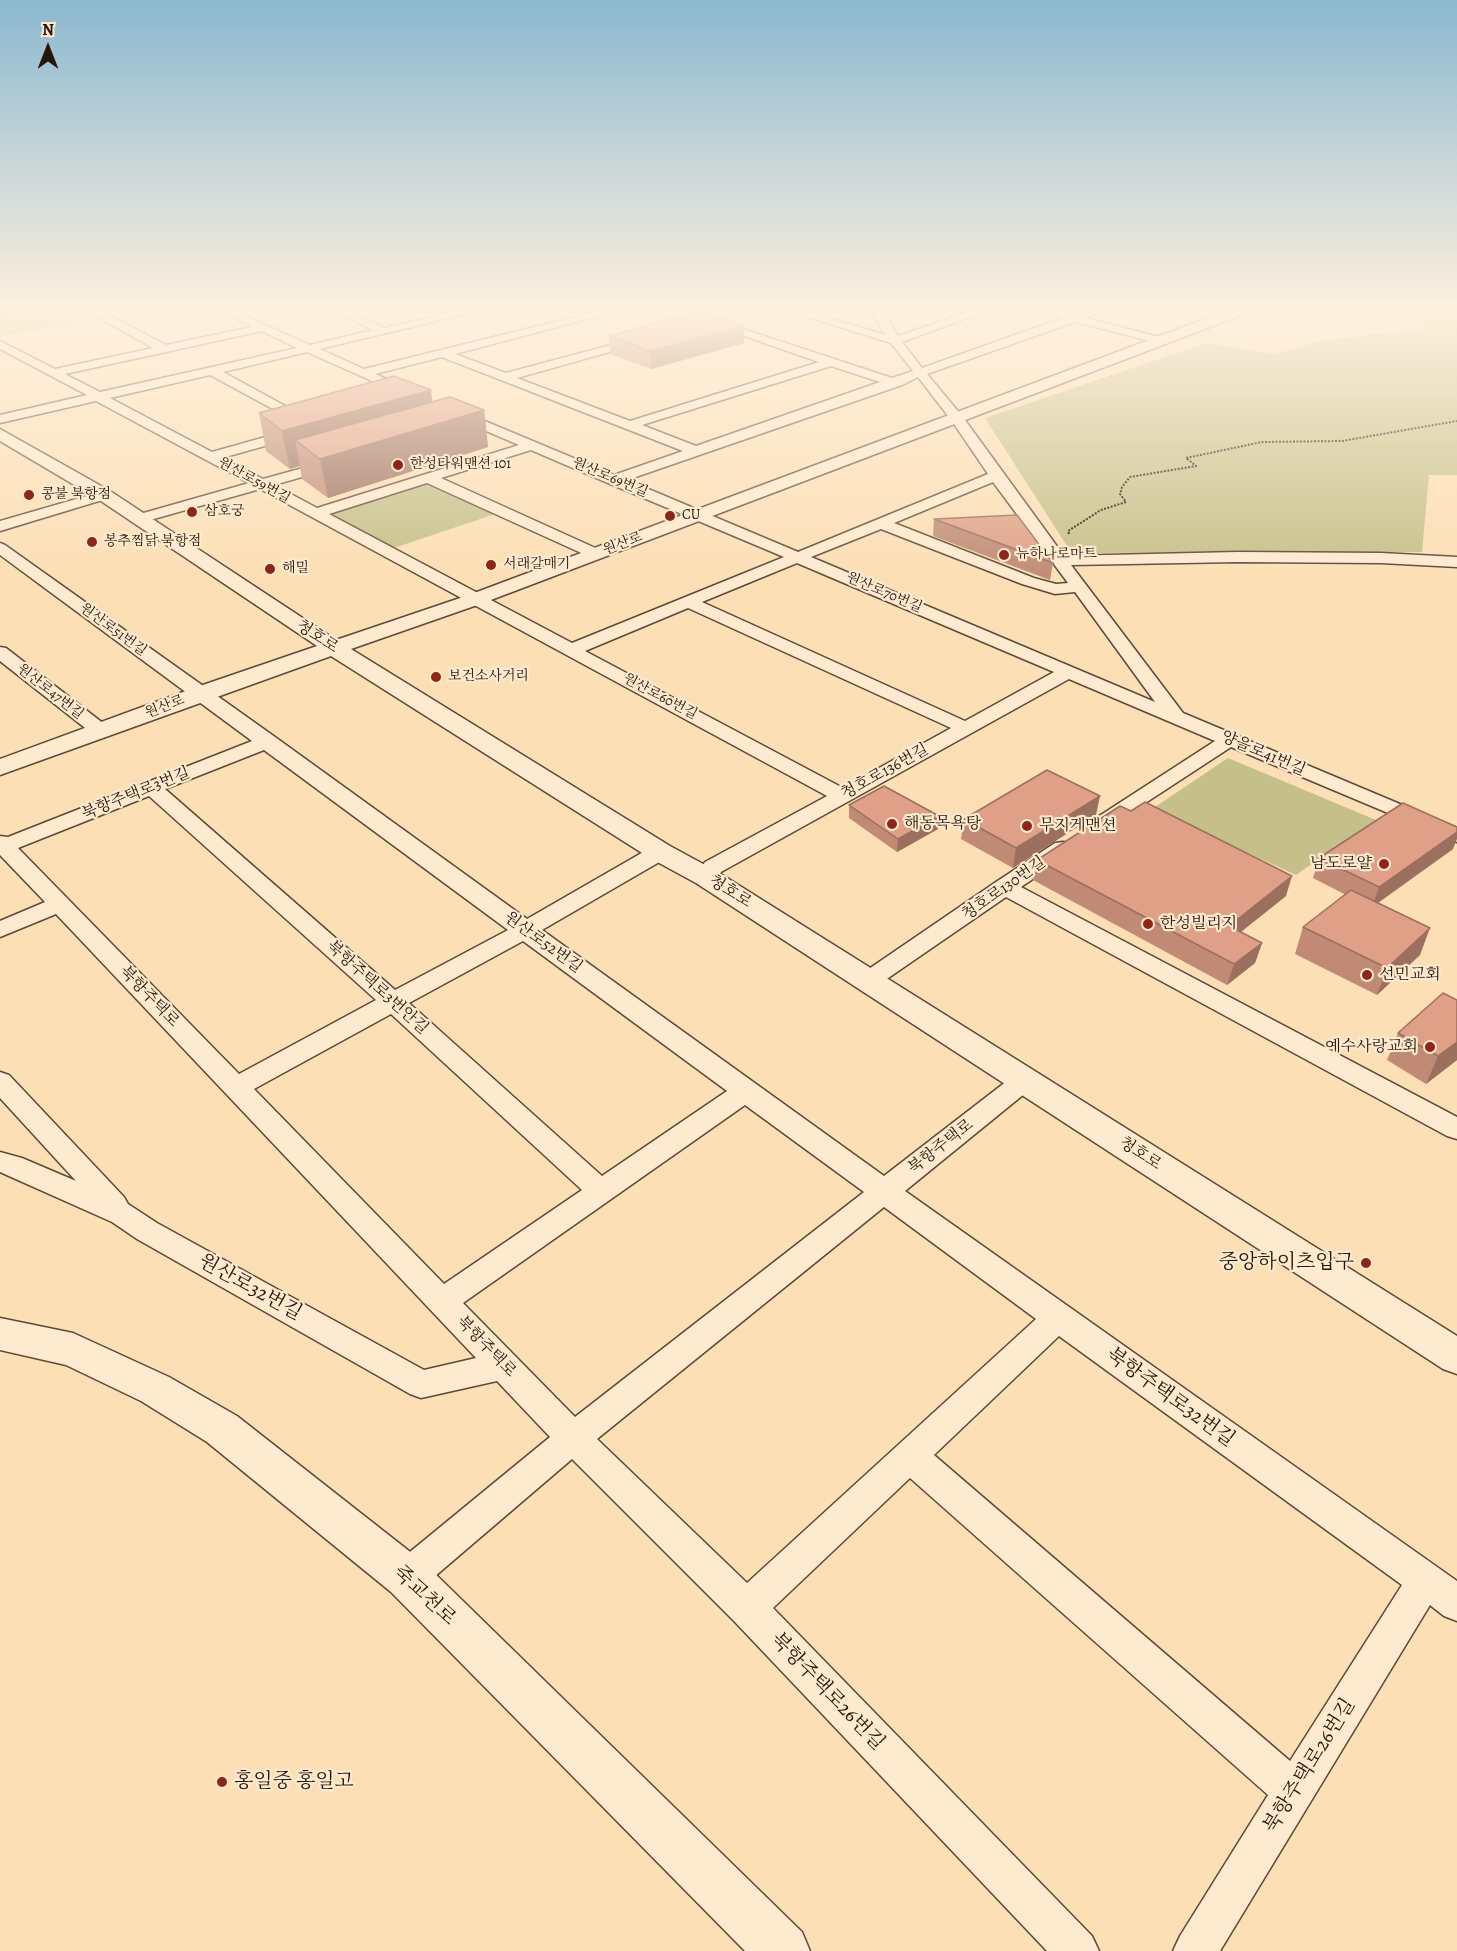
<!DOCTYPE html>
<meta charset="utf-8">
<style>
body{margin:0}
#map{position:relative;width:1457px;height:1951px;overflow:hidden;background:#fddfb5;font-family:Alegreya,serif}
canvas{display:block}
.north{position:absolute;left:18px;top:18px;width:60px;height:60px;-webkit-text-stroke:4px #feeacf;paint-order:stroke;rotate:0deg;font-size:16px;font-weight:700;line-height:24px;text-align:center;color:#27150b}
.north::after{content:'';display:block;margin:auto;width:21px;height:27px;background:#27150b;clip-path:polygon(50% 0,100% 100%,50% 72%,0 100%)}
</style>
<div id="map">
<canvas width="1457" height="1951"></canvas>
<div class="north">N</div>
</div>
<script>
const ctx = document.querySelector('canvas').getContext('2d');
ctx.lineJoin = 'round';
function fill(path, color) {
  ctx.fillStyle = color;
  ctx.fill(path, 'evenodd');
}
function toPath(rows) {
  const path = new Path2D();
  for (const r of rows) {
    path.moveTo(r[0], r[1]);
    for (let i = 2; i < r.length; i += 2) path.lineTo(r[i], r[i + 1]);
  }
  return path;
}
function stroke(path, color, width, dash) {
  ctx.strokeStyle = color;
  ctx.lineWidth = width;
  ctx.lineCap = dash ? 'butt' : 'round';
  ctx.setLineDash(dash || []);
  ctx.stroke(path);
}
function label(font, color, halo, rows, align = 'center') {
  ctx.font = font + ' Alegreya,"Noto Serif KR",serif';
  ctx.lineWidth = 4.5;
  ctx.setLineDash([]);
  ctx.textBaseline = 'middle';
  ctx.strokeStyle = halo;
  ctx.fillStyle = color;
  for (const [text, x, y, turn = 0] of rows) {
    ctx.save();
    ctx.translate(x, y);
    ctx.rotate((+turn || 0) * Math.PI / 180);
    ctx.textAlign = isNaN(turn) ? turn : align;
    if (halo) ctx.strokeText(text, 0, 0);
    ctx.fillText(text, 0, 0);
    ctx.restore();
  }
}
fill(toPath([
 [17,310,79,310,93,318,0,337,0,313],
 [683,310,776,310,777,311,726,324],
 [1424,319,1457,320,1457,475,1429,475,1422,552,1075,553,1067,546,985,418,1206,343,1275,354,1325,340,1422,329],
 [431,484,495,514,391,549,329,516,332,512,420,485],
 [1228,758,1376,820,1296,875,1152,809]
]), '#c5c089');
const minor = toPath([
 [0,310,6,310,1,313,0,310],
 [85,310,99,310,166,345,252,327,218,310,232,310,310,345,373,330,332,310,346,310,385,328,462,310,482,310,320,349,364,369,603,310,622,310,455,354,506,373,637,338,645,338,645,342,517,378,630,421,819,362,669,310,685,310,892,378,913,371,891,343,786,310,803,310,885,335,871,310,882,310,898,336,973,310,989,310,902,342,922,368,1063,318,1039,310,1057,310,1074,315,1087,310,1103,310,1086,318,1166,339,1168,341,1162,344,1075,322,927,374,962,416,1064,556,1238,552,1381,553,1457,557,1457,567,1381,563,1238,562,1071,565,1183,713,1457,828,1457,842,1231,747,1104,830,1097,832,1090,830,1086,826,1090,822,1215,741,1069,679,721,872,714,882,706,884,698,882,695,877,705,862,827,796,260,489,143,522,133,522,131,519,133,516,249,483,96,401,0,423,0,415,87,395,0,349,0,341,55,369,153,348,85,310],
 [262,331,297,348,100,392,65,374,262,331],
 [307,352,410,398,414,397,416,394,414,391,375,374,442,357,683,451,614,475,456,409,450,413,451,416,519,445,317,508,274,485,337,467,339,464,337,461,332,460,263,479,222,458,300,436,302,433,300,430,290,430,212,452,110,398,210,375,306,427,311,426,313,423,311,420,223,372,307,352],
 [831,366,880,382,696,446,642,425,831,366],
 [918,377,952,421,988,474,798,552,627,480,902,385,918,377],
 [531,450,608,483,784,557,572,643,329,514,427,483,590,557,602,557,604,554,602,551,441,478,531,450],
 [993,482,1068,583,1056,584,1034,578,894,523,993,482],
 [881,529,1022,584,1055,594,1075,592,1155,702,811,557,881,529],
 [797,563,1054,672,965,721,702,602,797,563],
 [688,608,951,728,843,788,585,651,688,608],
 [104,491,109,492,111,495,109,498,0,531,0,521,104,491],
 [0,543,5,545,275,737,527,919,652,847,660,846,668,847,671,852,668,857,542,930,884,1176,1016,1074,1025,1071,1034,1074,1038,1080,1034,1086,905,1191,1457,1581,1457,1621,1444,1616,1430,1605,1220,1951,1173,1951,1180,1936,1268,1795,910,1478,773,1608,1092,1936,1099,1951,1047,1951,734,1621,572,1459,420,1589,407,1594,394,1589,389,1577,394,1565,550,1437,497,1381,421,1398,410,1394,137,1239,112,1222,0,1172,0,1152,22,1158,76,1181,0,1098,0,1072,9,1075,124,1197,128,1204,157,1223,424,1370,476,1358,56,914,0,937,0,921,45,902,0,855,0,836,8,837,252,741,0,555,0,543],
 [264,750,508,930,395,990,165,789,264,750],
 [149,796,376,1000,239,1074,18,848,149,796],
 [523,941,727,1091,602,1176,409,1003,523,941],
 [391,1014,582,1190,444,1284,254,1089,391,1014],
 [745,1105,864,1192,575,1417,463,1303,745,1105],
 [884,1207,1036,1319,747,1583,597,1439,884,1207],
 [1059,1336,1402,1585,1290,1761,934,1455,1059,1336],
 [0,647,6,648,108,727,111,731,108,735,94,735,0,661,0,647],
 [1063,842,1071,843,1074,848,1071,853,1021,887,1457,1117,1457,1139,1447,1136,1006,897,878,985,869,988,860,985,857,980,860,975,996,882,1055,843,1063,842]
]);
const tertiary = toPath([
 [1229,310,1249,310,1247,313,483,603,351,649,670,846,716,871,1457,1336,1457,1374,1443,1369,696,883,650,858,331,656,0,775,0,759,194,688,317,646,98,499,0,441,0,429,110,491,336,640,469,595,1229,310],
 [0,1318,73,1333,169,1377,237,1416,423,1562,802,1932,810,1951,745,1951,391,1592,207,1442,141,1401,66,1365,0,1350,0,1318]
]);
stroke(minor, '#5c4836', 3);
stroke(tertiary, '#5c4836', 3);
stroke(toPath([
 [1069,534,1068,531,1101,510,1126,502,1120,494,1122,487,1130,477,1196,466,1186,458,1262,442,1342,441,1457,421]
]), '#27150b', 2, [2, 1.5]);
fill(minor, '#feeacf');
fill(tertiary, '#feeacf');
fill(toPath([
 [609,336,744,343,651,369,610,354],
 [432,402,484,410,488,447,328,498,302,479,300,466,290,469,266,451,259,413],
 [934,519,1053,563,1050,580,933,536],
 [849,805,938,829,897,852,849,818],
 [1096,815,1013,868,961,839,964,819],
 [1453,849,1378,903,1420,955,1377,995,1295,954,1303,927,1346,895,1313,878,1319,858],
 [1037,860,1286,896,1241,932,1262,943,1255,963,1227,985,1033,880],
 [1398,1033,1457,1060,1426,1084,1387,1060]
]), '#c08a74');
fill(toPath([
 [744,326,744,343,651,369,650,351],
 [431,390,435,425,484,410,488,447,328,498,320,459,295,440,300,466,290,469,282,431],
 [1100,796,1096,815,1013,868,1016,848],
 [939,816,938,829,897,852,898,839],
 [1457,832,1457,839,1453,849,1372,907,1379,887],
 [1292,876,1286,896,1223,946,1229,926],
 [1430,928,1420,955,1377,995,1387,968],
 [1262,943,1255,963,1227,985,1234,964],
 [1457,1042,1457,1060,1426,1084,1438,1056]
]), '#9c705e');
const building = toPath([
 [700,311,744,326,650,351,609,336,700,311],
 [394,376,431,390,282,431,259,413,394,376],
 [450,397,484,410,320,459,295,440,450,397],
 [1017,515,1053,563,934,519,1017,515],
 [1047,770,1100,796,1016,848,964,819,1047,770],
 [884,786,939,816,898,839,849,805,884,786],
 [1145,802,1292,876,1229,926,1262,943,1234,964,1037,860,1120,806,1131,811,1145,802],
 [1403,803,1457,827,1457,832,1379,887,1319,858,1403,803],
 [1351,890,1430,928,1387,968,1303,927,1351,890],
 [1443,993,1457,1000,1457,1042,1438,1056,1398,1033,1443,993]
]);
fill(building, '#dfa087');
stroke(building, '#9c705e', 1.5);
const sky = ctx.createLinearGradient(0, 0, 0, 583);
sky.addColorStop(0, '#8bb8d0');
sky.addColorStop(0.53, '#fef1de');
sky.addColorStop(1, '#fef1de00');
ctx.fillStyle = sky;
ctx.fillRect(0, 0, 1457, 583);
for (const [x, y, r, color] of [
 [398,465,6,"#8f2418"],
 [29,495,6,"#8f2418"],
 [192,512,6,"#8f2418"],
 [670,516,6,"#8f2418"],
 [92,542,6,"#8f2418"],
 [1004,555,6,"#8f2418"],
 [491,565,6,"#8f2418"],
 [270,569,6,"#8f2418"],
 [436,677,6,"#8f2418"],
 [892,824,6,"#8f2418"],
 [1027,826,6,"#8f2418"],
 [1384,864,6,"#8f2418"],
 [1148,924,6,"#8f2418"],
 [1367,975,6,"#8f2418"],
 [1430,1047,6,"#8f2418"],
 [1366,1263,6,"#8f2418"],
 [222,1782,6,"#8f2418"]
]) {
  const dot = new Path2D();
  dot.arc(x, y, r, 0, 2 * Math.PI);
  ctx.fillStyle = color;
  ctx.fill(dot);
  stroke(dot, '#feeacf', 2);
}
label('14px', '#27150b', '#feeacf', [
 ["한성타워맨션 101",410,465],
 ["콩불 북항점",41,495],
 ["삼호궁",204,512],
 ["CU",682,516],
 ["봉추찜닭 북항점",104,542],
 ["뉴하나로마트",1016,555],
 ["서래갈매기",503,565],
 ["해밀",282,569],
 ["보건소사거리",448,677]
], 'left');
label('14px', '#27150b', '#feeacf', [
 ["원산로69번길",610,478,23],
 ["원산로59번길",254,481,29],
 ["원산로",623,544,-21],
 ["원산로70번길",884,593,23],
 ["원산로51번길",113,630,36],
 ["원산로47번길",50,692,38],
 ["원산로60번길",660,697,28],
 ["원산로",165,707,-21]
]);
label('16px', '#27150b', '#feeacf', [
 ["청호로",317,637,33],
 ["양을로41번길",1263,754,23],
 ["청호로136번길",885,772,-29],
 ["북항주택로3번길",136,794,-22],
 ["청호로130번길",1004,889,-35],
 ["청호로",730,892,32],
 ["원산로52번길",543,943,36],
 ["북항주택로3번안길",377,988,42],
 ["북항주택로",149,997,46],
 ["북항주택로",941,1147,-38],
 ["청호로",1140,1154,33],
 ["북항주택로",486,1347,46]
]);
label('16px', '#27150b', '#feeacf', [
 ["해동목욕탕",904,824],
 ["무지게맨션",1039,826],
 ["남도로얄",1372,864,"right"],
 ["한성빌리지",1160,924],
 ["선민교회",1379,975],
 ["예수사랑교회",1418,1047,"right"]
], 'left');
label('20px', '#27150b', '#feeacf', [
 ["중앙하이츠입구",1354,1263],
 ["홍일중 홍일고",234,1782,"left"]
], 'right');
label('20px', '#27150b', '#feeacf', [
 ["원산로32번길",250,1288,29],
 ["북항주택로32번길",1170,1398,36],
 ["죽교천로",424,1596,43],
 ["북항주택로26번길",827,1692,46],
 ["북항주택로26번길",1310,1766,-58]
]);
</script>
